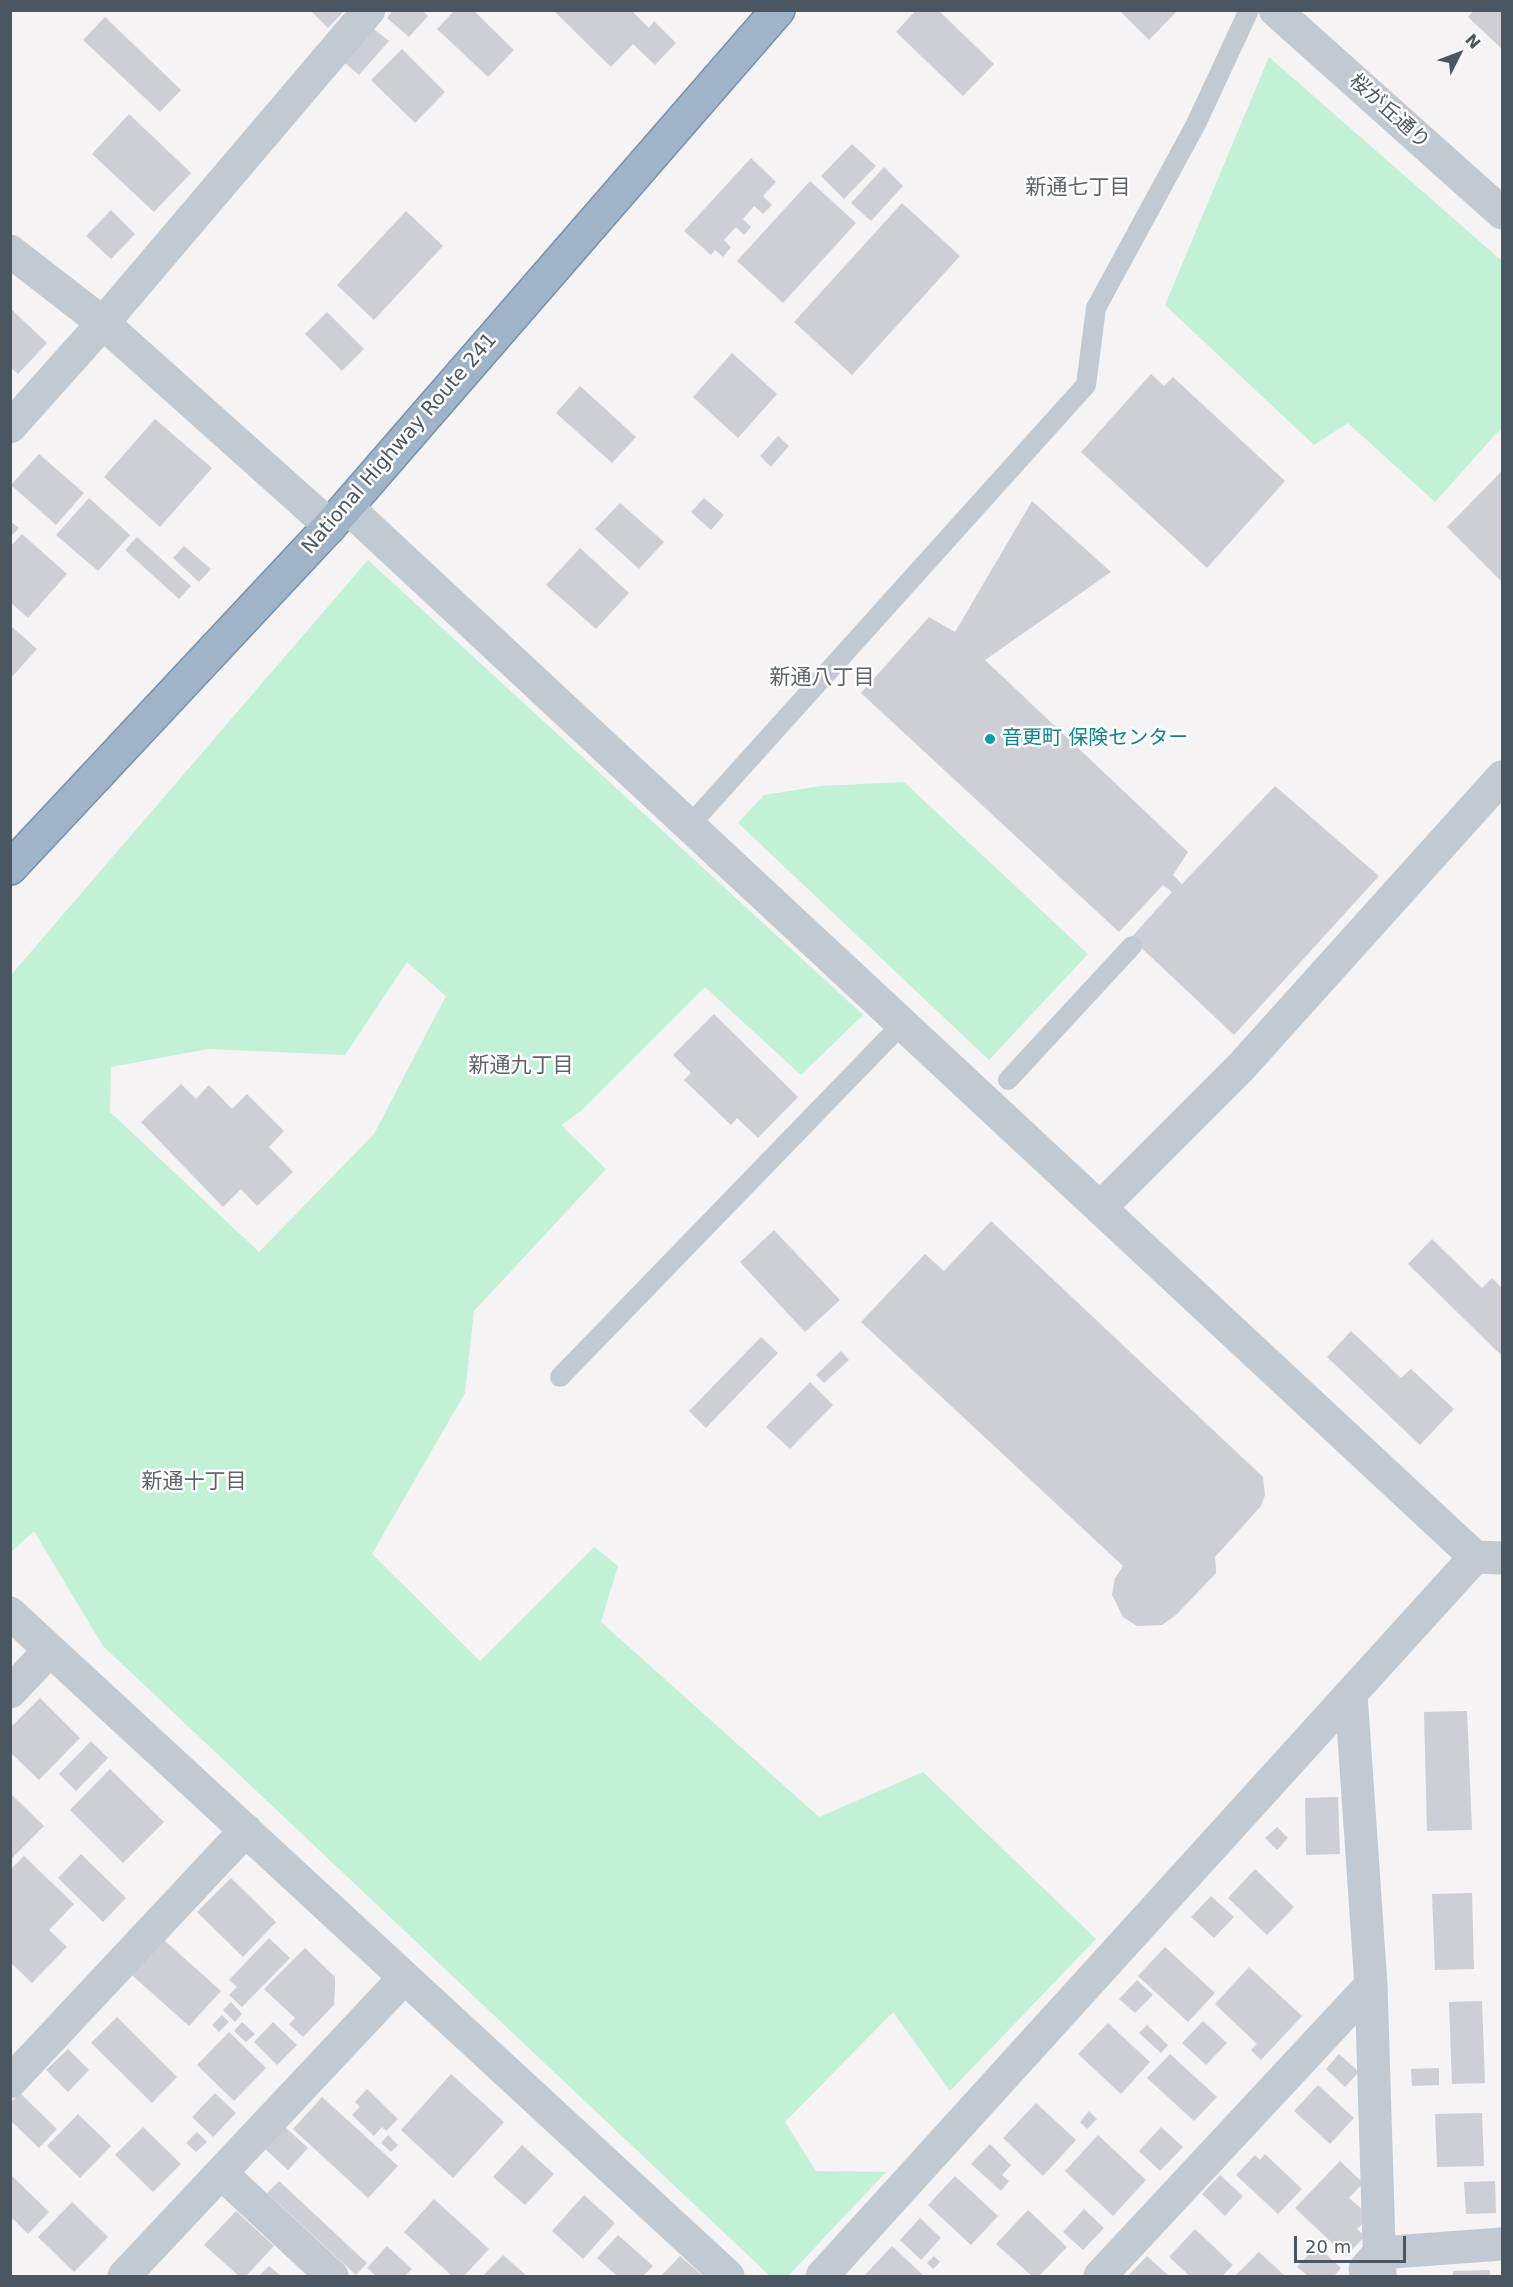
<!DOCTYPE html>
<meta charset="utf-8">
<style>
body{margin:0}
#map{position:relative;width:1513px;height:2287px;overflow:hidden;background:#f5f3f3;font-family:"DejaVu Sans",sans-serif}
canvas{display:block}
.frame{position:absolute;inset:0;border:12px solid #4a5661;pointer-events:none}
.north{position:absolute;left:1429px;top:24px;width:60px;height:60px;-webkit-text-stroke:4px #fff;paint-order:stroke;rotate:48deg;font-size:16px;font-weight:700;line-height:24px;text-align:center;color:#4a5661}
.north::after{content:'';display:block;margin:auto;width:21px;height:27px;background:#4a5661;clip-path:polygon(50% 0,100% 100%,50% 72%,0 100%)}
.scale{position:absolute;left:1294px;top:2236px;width:112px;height:27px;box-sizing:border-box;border:3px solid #4a5661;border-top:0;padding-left:8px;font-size:18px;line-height:21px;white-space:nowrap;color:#4a5661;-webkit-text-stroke:4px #fff;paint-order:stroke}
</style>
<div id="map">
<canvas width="1513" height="2287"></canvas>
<div class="frame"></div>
<div class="north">N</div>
<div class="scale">20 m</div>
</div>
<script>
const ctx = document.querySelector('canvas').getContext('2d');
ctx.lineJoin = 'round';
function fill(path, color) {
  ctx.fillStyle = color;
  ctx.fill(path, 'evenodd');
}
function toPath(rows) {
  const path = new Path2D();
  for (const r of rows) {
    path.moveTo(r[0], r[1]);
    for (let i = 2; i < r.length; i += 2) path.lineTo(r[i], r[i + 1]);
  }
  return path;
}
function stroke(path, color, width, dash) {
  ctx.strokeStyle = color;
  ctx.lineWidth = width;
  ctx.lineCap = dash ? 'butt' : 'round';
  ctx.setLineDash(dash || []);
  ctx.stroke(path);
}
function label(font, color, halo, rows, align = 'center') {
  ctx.font = font + ' "DejaVu Sans","Noto Sans JP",sans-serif';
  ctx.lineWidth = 5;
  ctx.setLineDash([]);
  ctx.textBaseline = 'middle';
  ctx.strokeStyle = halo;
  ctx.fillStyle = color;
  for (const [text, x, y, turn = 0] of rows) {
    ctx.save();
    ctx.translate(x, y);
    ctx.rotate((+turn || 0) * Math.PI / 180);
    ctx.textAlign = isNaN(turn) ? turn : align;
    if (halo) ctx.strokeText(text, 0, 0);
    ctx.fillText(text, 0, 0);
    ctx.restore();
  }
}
fill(toPath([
 [1269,57,1502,261,1502,427,1435,502,1348,423,1314,445,1165,305],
 [368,560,863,1015,801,1075,705,987,581,1111,561,1125,606,1169,474,1311,465,1393,372,1554,480,1661,594,1547,618,1566,601,1622,819,1817,923,1772,1096,1939,950,2091,893,2012,785,2122,816,2171,886,2172,788,2276,770,2276,103,1646,34,1531,11,1552,11,975],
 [407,962,446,996,374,1134,259,1252,110,1112,111,1067,208,1049,345,1055],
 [904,782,1088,954,989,1060,738,823,764,795,821,786]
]), '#c3f1d5');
fill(toPath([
 [310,10,345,10,328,28],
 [393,10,422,10,428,16,409,37,387,18],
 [455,10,473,10,514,50,488,77,437,29],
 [553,10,631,10,649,28,654,21,676,43,655,65,633,44,611,67],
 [916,10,938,10,994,64,963,96,896,32],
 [1119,10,1178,10,1149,40],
 [1474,10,1502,10,1502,49,1468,17],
 [105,17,181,90,160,112,83,40],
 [374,29,389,41,359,75,344,62],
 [402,49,445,92,415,123,371,80],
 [129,114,191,173,154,212,92,154],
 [852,144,876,166,844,199,821,176],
 [751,158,776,182,763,196,772,205,763,214,754,206,743,219,751,227,744,235,736,227,724,240,731,247,723,257,715,250,711,255,684,231],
 [884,167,903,186,871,221,851,203],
 [810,181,856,223,783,303,737,261],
 [902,203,960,256,852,375,794,322],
 [111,210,135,234,111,259,86,236],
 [406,211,443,246,374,320,337,285],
 [10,308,47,343,18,374,10,367],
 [327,312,364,349,342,371,305,334],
 [732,353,777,394,738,438,693,397],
 [1151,374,1164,386,1173,377,1285,481,1207,568,1081,452],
 [580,386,636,437,612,463,556,413],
 [155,419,212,468,160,527,104,477],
 [778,436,789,446,771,467,760,456],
 [39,454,84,493,56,525,11,485],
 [1502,471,1502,582,1447,527],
 [89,498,130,535,98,571,56,535],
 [704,498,724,515,711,530,691,512],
 [1032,501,1111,572,985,660,1188,852,1173,875,1182,884,1275,786,1379,876,1234,1035,1131,938,1172,892,1163,885,1119,932,861,693,929,617,955,632],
 [620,503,664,542,639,569,595,529],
 [10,521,19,528,10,537],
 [22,534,67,574,28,618,10,602,10,547],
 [137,537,191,586,179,599,125,550],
 [184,546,211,569,199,582,173,558],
 [580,548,629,593,596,629,546,585],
 [10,625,37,649,10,679],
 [714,1014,798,1097,758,1138,737,1118,731,1125,684,1080,691,1073,673,1055],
 [181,1084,196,1099,209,1085,232,1109,247,1094,284,1131,269,1147,293,1172,257,1206,241,1189,223,1207,141,1122],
 [991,1221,1263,1477,1265,1495,1261,1506,1215,1557,1216,1573,1176,1615,1162,1625,1137,1626,1123,1617,1112,1595,1115,1578,1123,1566,861,1322,925,1254,944,1271],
 [774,1230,840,1300,805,1332,740,1262],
 [1432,1239,1482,1288,1492,1278,1502,1288,1501,1355,1408,1264],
 [1351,1331,1401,1378,1411,1369,1454,1409,1420,1445,1327,1357],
 [761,1337,778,1353,706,1428,689,1411],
 [841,1351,849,1360,824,1383,816,1375],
 [810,1382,833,1405,790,1449,766,1427],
 [40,1698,80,1738,39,1780,10,1752,10,1728],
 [1467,1711,1472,1830,1427,1831,1424,1712],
 [91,1741,108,1758,76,1791,59,1774],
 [110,1769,164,1822,123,1863,70,1810],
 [10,1793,44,1826,10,1860],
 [1338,1797,1340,1854,1306,1855,1305,1798],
 [1277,1827,1288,1838,1277,1850,1265,1838],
 [81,1854,126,1898,103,1922,58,1878],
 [24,1856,74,1904,49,1930,67,1947,32,1983,10,1962,10,1870],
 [1255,1869,1294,1907,1267,1935,1228,1898],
 [231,1878,276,1922,243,1957,197,1912],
 [1472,1893,1474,1969,1435,1970,1432,1894],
 [1211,1896,1234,1917,1214,1938,1191,1917],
 [156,1933,221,1991,189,2026,124,1968],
 [269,1938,290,1958,242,2007,229,1995,237,1987,229,1980],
 [1165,1947,1215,1993,1188,2022,1138,1976],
 [305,1948,335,1977,335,1987,334,2005,303,2037,289,2024,295,2018,264,1989],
 [1249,1967,1302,2016,1261,2060,1251,2050,1257,2044,1215,2004],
 [1137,1980,1153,1995,1135,2013,1119,1999],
 [1482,2001,1485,2083,1452,2084,1449,2002],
 [231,2002,242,2014,235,2022,223,2010],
 [222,2015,229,2022,219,2032,212,2025],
 [117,2017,177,2077,152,2103,91,2043],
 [1203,2021,1227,2043,1206,2065,1182,2043],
 [242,2022,255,2034,246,2042,234,2031],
 [273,2022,297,2045,277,2065,254,2042],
 [1108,2023,1150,2062,1121,2094,1078,2054],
 [1147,2025,1168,2045,1161,2053,1139,2033],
 [229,2032,266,2068,234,2101,197,2065],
 [68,2049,89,2070,68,2092,46,2070],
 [1170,2054,1217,2097,1194,2121,1147,2078],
 [1339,2054,1359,2072,1345,2087,1326,2069],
 [1439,2068,1439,2085,1412,2086,1411,2069],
 [451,2074,504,2122,453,2178,401,2130],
 [1318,2085,1354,2118,1330,2144,1294,2111],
 [367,2089,398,2119,386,2131,382,2127,374,2136,352,2115,360,2107,355,2102],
 [20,2093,57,2129,39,2148,10,2120,10,2103],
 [215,2093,236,2113,213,2137,192,2117],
 [322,2097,398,2166,368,2198,293,2129],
 [1036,2103,1076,2140,1043,2176,1003,2138],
 [1089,2111,1097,2119,1087,2129,1080,2122],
 [1482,2113,1484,2166,1437,2167,1435,2114],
 [78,2114,111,2146,80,2178,47,2146],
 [143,2127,181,2164,153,2192,115,2155],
 [285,2127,308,2148,288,2170,265,2149],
 [1161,2127,1183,2147,1160,2171,1139,2151],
 [197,2132,207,2142,196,2152,186,2143],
 [388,2135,398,2145,391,2152,381,2143],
 [1098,2135,1146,2180,1113,2216,1065,2171],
 [990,2144,1011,2165,1002,2175,1009,2181,1001,2191,971,2164],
 [522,2145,554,2174,525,2205,493,2177],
 [1265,2154,1302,2189,1278,2214,1236,2175,1255,2155,1260,2160],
 [1340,2161,1363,2183,1349,2198,1370,2216,1357,2229,1365,2236,1346,2256,1295,2208],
 [10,2174,49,2212,28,2234,10,2216],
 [1220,2175,1243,2196,1225,2216,1202,2194],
 [955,2176,998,2216,971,2245,928,2205],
 [279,2181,367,2263,356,2275,267,2193],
 [1495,2181,1496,2213,1466,2214,1464,2182],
 [584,2195,615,2223,583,2259,552,2231],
 [434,2199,489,2249,464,2276,452,2276,404,2232],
 [72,2202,108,2237,74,2272,38,2237],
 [1084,2209,1104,2228,1083,2250,1063,2232],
 [1028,2210,1067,2247,1039,2276,1032,2276,996,2244],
 [236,2211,274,2246,246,2276,239,2276,204,2245],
 [920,2218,941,2238,921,2260,900,2240],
 [1195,2229,1233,2265,1222,2276,1190,2276,1169,2257],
 [618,2235,653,2266,643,2276,617,2276,597,2258],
 [387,2246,412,2269,405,2276,376,2276,367,2268],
 [892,2246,924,2276,864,2276],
 [1317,2246,1341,2268,1334,2276,1308,2276,1297,2267],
 [1259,2252,1285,2276,1235,2276],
 [503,2255,527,2276,483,2276],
 [680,2256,703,2276,661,2276],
 [934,2256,940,2262,933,2269,927,2263],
 [1147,2256,1169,2276,1128,2276],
 [269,2266,281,2276,259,2276],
 [1490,2270,1490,2276,1453,2276,1453,2271]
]), '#cdcfd5');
const trunk = toPath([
 [10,868,330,526,778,10]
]);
stroke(trunk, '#7690ad', 36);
stroke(toPath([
 [689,826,1086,385,1096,308,1196,124,1249,10],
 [1008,1080,1132,946],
 [560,1377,902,1024]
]), '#c1cad2', 20);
stroke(toPath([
 [10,251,103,323,330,526],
 [10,427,103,323,369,10],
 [347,507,1475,1557,1502,1558],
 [1100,1208,1241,1067,1502,777],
 [10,1613,728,2276],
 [10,1692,50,1650],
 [1351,1694,1371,1985,1380,2276],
 [10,2082,246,1830],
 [221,2173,332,2276],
 [1365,2269,1379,2253,1502,2244],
 [124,2276,404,1978],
 [822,2276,1475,1557],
 [1100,2276,1371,1985]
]), '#c1cad2', 33);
stroke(toPath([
 [1275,10,1502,213]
]), '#c1cad2', 33);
stroke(trunk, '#9fb4c9', 33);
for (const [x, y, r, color] of [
 [990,739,6,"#0f9aa8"]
]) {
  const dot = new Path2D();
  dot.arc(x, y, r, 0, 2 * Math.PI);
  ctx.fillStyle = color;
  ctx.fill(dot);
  stroke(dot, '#fff', 2);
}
label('20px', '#4a5661', '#fff', [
 ["桜が丘通り",1389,112,42],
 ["National Highway Route 241",400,444,-49]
]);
label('20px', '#0d838f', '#fff', [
 ["音更町 保険センター",1002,739]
], 'left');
label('21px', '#5f6368', '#fff', [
 ["新通七丁目",1078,189],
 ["新通八丁目",822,679],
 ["新通九丁目",521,1067],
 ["新通十丁目",194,1483]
]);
</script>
